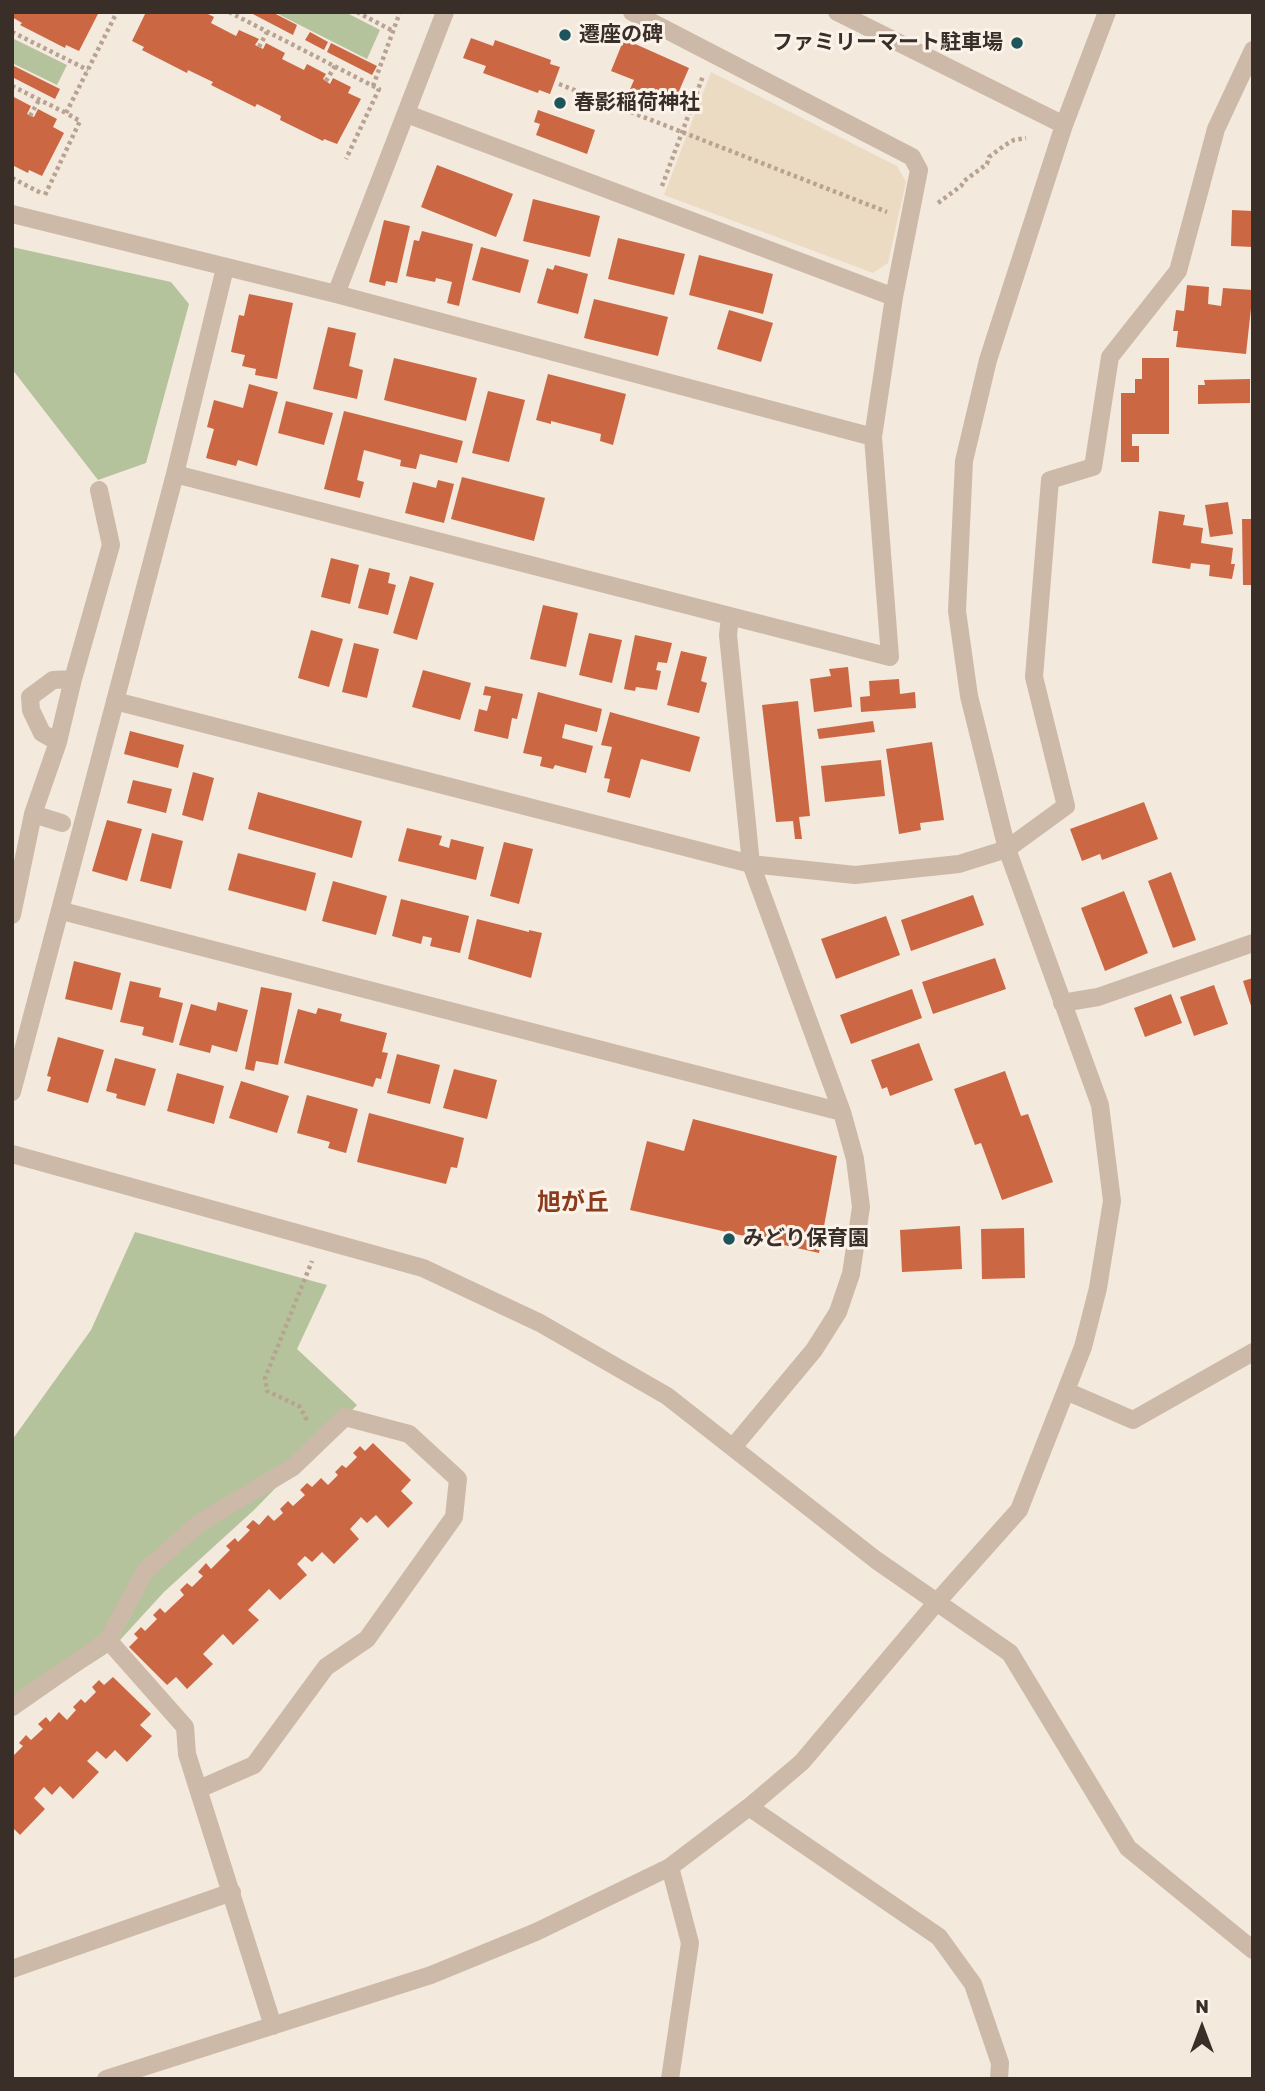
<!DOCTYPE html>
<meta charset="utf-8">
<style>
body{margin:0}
#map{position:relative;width:1265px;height:2091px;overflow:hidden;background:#f3e9dd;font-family:Rubik,sans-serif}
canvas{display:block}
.frame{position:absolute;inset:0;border:14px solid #392e28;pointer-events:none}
.north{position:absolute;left:1167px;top:1993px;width:70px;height:70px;-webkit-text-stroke:5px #fbf3ea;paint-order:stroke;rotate:0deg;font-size:19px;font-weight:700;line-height:28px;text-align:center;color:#392e28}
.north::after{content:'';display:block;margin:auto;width:24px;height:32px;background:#392e28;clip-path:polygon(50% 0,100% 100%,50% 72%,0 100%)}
</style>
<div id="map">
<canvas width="1265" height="2091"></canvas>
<div class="frame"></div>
<div class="north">N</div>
</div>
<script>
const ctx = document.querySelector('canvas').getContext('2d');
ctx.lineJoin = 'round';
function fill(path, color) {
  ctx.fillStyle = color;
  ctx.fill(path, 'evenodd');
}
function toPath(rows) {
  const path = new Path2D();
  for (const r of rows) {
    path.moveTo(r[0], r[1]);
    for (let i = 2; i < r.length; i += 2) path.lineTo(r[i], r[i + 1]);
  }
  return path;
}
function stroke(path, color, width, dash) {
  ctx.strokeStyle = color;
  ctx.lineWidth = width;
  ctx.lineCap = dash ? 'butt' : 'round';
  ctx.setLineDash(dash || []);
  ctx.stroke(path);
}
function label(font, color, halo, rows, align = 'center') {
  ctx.font = font + ' Rubik,"Noto Sans JP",sans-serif';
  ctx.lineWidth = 6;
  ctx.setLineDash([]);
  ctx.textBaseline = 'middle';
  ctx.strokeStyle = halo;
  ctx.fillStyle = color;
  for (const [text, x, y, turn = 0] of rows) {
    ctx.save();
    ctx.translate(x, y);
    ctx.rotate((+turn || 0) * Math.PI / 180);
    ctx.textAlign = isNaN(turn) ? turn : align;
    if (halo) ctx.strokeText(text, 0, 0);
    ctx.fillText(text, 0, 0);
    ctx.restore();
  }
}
fill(toPath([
 [274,12,345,12,380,30,367,59],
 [12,38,67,65,57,85,12,63],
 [12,247,171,282,189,304,146,463,98,480,12,369],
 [135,1232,327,1285,297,1349,357,1405,254,1510,164,1592,109,1652,12,1715,12,1440,91,1330]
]), '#b5c39c');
fill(toPath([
 [711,72,897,166,906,182,888,263,873,273,664,195]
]), '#ecdbc3');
fill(toPath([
 [12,12,99,12,79,51,66,45,65,48,20,25,22,23,12,17],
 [146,12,194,14,204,12,214,17,211,23,236,36,239,30,259,39,255,45,263,49,266,43,285,53,282,59,304,70,307,64,326,74,323,79,330,84,333,78,351,87,348,93,361,99,337,144,324,139,323,141,280,120,281,116,257,104,255,107,211,85,213,82,188,70,187,73,142,50,144,47,132,41],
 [249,12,272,12,297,25,293,35],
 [310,32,328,42,324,50,305,40],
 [471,38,493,46,495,40,551,60,550,64,560,67,550,94,539,90,538,93,483,73,486,66,463,58],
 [624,39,689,68,676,98,656,89,650,103,628,94,634,80,611,71],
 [331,43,377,66,372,75,327,52],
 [14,66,60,89,55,99,12,77],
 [12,96,31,106,27,114,34,117,38,109,57,119,53,127,64,133,42,176,29,170,28,173,12,165],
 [538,110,595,130,587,154,536,135,540,124,534,122],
 [437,165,513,194,496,237,421,207],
 [533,199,600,216,590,257,523,241],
 [1232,210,1253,211,1253,247,1231,246],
 [384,220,410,226,397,283,386,281,385,286,369,282],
 [422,231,473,244,459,306,447,303,452,282,436,278,435,282,406,276,414,240,419,241],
 [618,238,685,254,674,295,608,279],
 [481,247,529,260,520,293,472,280],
 [699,255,773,274,763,314,689,295],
 [555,265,588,274,578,314,537,303,547,268,553,270],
 [1187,285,1209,287,1208,304,1221,306,1223,288,1253,290,1246,354,1176,347,1178,331,1173,331,1176,310,1184,311],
 [249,294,293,303,277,379,255,375,256,369,242,366,245,355,231,352,239,315,244,316],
 [594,299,668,317,658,356,584,338],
 [729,310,773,323,761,362,717,349],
 [328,327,356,333,349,366,363,370,357,399,313,389],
 [394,358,477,378,466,421,384,400],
 [1142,358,1169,358,1169,434,1132,434,1132,446,1139,446,1139,462,1121,462,1121,393,1135,393,1135,379,1142,379],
 [548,374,626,394,613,445,600,441,601,434,551,421,551,424,536,420],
 [1250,379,1250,403,1198,404,1198,385,1205,385,1204,380],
 [249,384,278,392,257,466,238,460,236,466,206,458,214,429,207,427,214,400,243,408],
 [488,391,525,400,509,462,472,453],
 [286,401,333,413,324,445,278,433],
 [344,411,463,441,457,463,420,454,416,469,400,466,401,460,364,450,357,480,364,482,360,498,324,489],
 [462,477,545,498,534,541,451,519],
 [438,480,454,484,444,523,405,513,413,482,436,488],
 [1228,502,1233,534,1210,537,1205,505],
 [1159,511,1185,515,1183,525,1203,528,1201,543,1233,548,1231,564,1235,564,1232,579,1209,576,1210,565,1191,563,1190,569,1152,563],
 [1242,519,1253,519,1253,585,1243,585],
 [331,558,359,565,350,604,321,597],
 [369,568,390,573,388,583,396,585,388,615,358,608],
 [410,576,434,583,417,640,393,633],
 [543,605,578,613,566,667,530,659],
 [311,630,343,639,329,687,298,678],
 [589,633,622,640,612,683,579,675],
 [635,635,672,643,667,663,658,662,656,670,661,671,657,690,636,687,635,691,624,689],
 [354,643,379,649,367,698,342,692],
 [681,651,707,657,701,681,707,683,699,713,667,705],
 [848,667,852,707,814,712,810,679,831,676,829,669],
 [423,670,471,683,460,720,412,707],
 [899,679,900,694,915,692,916,708,861,712,860,697,870,696,869,681],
 [485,686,523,694,517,719,512,718,508,739,474,731,479,709,487,711,491,696,483,695],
 [538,692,602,709,597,732,565,724,562,738,593,746,586,773,555,765,553,769,540,766,542,757,523,753],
 [798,701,810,816,799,817,802,839,795,839,793,821,776,822,762,705],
 [610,712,700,737,690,772,641,759,630,798,607,792,610,779,604,778,612,747,601,745],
 [873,721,875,732,819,739,817,729],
 [130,731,184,745,178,768,124,754],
 [932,742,944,820,920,823,921,830,899,834,886,749],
 [881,760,885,796,825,802,821,766],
 [193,772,214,778,203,821,182,815],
 [133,780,172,789,166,813,127,803],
 [258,792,362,821,352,858,248,829],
 [1144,802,1158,839,1102,860,1100,854,1082,861,1070,829],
 [107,820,142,829,127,881,92,871],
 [407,828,442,836,439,845,449,848,451,839,484,847,476,880,398,861],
 [152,833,183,841,171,889,140,881],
 [504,842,533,849,519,904,490,896],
 [238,853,316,873,306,911,228,890],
 [1171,872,1196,940,1173,948,1148,881],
 [333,881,387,896,376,935,322,921],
 [1124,891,1148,953,1105,971,1081,908],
 [973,895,984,925,911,951,901,920],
 [401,899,469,916,460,953,430,946,432,938,423,936,421,944,392,936],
 [886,916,900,955,836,979,821,939],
 [477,919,529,932,529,930,542,933,531,978,468,959],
 [995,958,1006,989,933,1014,922,982],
 [74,961,121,973,112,1010,65,999],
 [1253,978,1253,1009,1252,1009,1243,981],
 [130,981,161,988,159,997,183,1003,173,1043,142,1035,144,1027,120,1022],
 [1214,985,1228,1024,1194,1036,1180,997],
 [261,987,292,993,278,1065,256,1061,254,1071,245,1069],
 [912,989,922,1018,851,1044,840,1015],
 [1171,994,1182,1023,1145,1037,1134,1008],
 [218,1002,248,1010,237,1052,212,1045,210,1053,179,1045,191,1004,216,1011],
 [318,1008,342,1014,340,1021,387,1033,382,1052,388,1053,381,1079,376,1078,373,1087,284,1063,298,1009,316,1014],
 [58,1037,104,1050,88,1103,47,1091,51,1077,47,1076],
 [919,1043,933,1080,890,1096,887,1087,882,1089,871,1060],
 [397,1054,440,1065,430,1104,387,1093],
 [115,1058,156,1069,145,1106,116,1098,117,1094,106,1091],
 [454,1069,497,1080,487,1119,443,1108],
 [1005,1071,1021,1116,1028,1114,1053,1182,1002,1200,981,1143,975,1145,954,1089],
 [177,1073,224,1086,214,1124,167,1111],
 [241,1081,289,1096,277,1133,229,1118],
 [307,1095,358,1109,346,1153,328,1148,330,1142,297,1133],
 [369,1113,464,1138,457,1168,451,1167,446,1184,357,1162],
 [693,1119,837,1156,819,1253,630,1210,647,1141,684,1151],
 [960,1226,962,1269,902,1272,900,1230],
 [1024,1228,1025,1278,982,1279,981,1229],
 [373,1443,411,1480,401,1491,413,1503,388,1528,376,1515,367,1523,361,1517,350,1529,359,1539,334,1564,322,1552,312,1562,305,1556,297,1564,307,1575,280,1600,269,1589,248,1610,259,1620,233,1645,223,1634,203,1654,213,1664,187,1689,176,1677,167,1685,129,1647,138,1638,134,1634,141,1627,145,1631,157,1619,153,1615,160,1608,165,1613,184,1595,180,1590,187,1583,192,1587,203,1576,198,1572,206,1563,211,1569,230,1550,226,1546,235,1538,238,1542,250,1530,246,1527,253,1520,259,1525,268,1515,274,1521,283,1513,280,1509,288,1501,293,1506,305,1495,300,1490,307,1483,312,1487,321,1478,328,1485,338,1475,335,1472,342,1465,346,1468,357,1457,353,1453,360,1446,365,1451],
 [113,1677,151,1714,140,1725,152,1736,127,1762,115,1750,106,1759,97,1751,87,1761,99,1772,73,1799,60,1786,52,1795,44,1787,34,1798,45,1809,20,1835,12,1827,12,1757,23,1746,19,1743,26,1735,31,1740,43,1729,38,1724,46,1717,50,1722,59,1712,67,1720,76,1710,73,1707,81,1699,85,1703,96,1692,92,1687,99,1680,104,1685]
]), '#cb6843');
stroke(toPath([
 [229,12,379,89,346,159],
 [357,12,393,31],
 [12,32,88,70],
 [259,47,267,32],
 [326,81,335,66],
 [559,84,887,212],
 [12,86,66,113],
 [373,86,400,12],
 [30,116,39,100],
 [12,178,43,194],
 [662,186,703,76],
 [45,195,80,121,66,113,117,12],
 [938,203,961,186,964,181,987,164,989,157,1005,145,1014,140,1026,138],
 [305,1420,306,1418,299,1406,267,1391,265,1378,312,1261]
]), '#b8a392', 4.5, [3.5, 3.5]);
stroke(toPath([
 [837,12,1064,125],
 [407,114,894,297],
 [12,214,336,294,873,437],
 [336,294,445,12],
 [175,474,890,657,873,437,894,297,919,170,912,157,632,12],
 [730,617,728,635,751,864,842,1112,855,1159,861,1207,851,1274,838,1312,814,1350,734,1446],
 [115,701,751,864,855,875,959,864,1007,849,1066,806,1034,677,1050,480,1093,467,1110,357,1178,271,1216,129,1253,50],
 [58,742,42,733,31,710,30,697,53,680,73,679],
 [33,814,62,823],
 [62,911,842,1112],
 [12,915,33,814,58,742,73,679,111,545,99,490],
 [1062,1003,1098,997,1253,943],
 [12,1092,175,474,225,268],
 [12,1154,423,1268,540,1323,667,1396,876,1560,1010,1653,1128,1848,1253,1950],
 [1066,1391,1133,1420,1253,1352],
 [108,1640,185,1727,187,1754,273,2026],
 [12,1707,108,1640,145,1571,198,1524,293,1467,345,1417,409,1434,458,1479,454,1517,367,1639,326,1667,254,1765,199,1789],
 [749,1807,939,1937,973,1984,1000,2063,999,2079],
 [12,1969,232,1892],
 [106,2079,431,1975,536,1932,670,1867,749,1807,802,1762,936,1603,1019,1510,1083,1347,1098,1288,1112,1201,1100,1105,1007,849,969,696,957,611,964,461,988,360,1064,125,1107,12],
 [670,2079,690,1943,670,1867]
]), '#ccb9a8', 18);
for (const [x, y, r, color] of [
 [565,35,7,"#1c565c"],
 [1017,43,7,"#1c565c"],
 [560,103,7,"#1c565c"],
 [729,1239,7,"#1c565c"]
]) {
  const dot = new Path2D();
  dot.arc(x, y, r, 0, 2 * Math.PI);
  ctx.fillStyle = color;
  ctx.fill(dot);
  stroke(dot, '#fbf3ea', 2.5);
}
label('bold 21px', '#392e28', '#fbf3ea', [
 ["遷座の碑",579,35],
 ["ファミリーマート駐車場",1003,43,"right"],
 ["春影稲荷神社",574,103],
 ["みどり保育園",743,1239]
], 'left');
label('bold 24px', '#8b3b1e', '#fbf3ea', [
 ["旭が丘",573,1203]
]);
</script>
